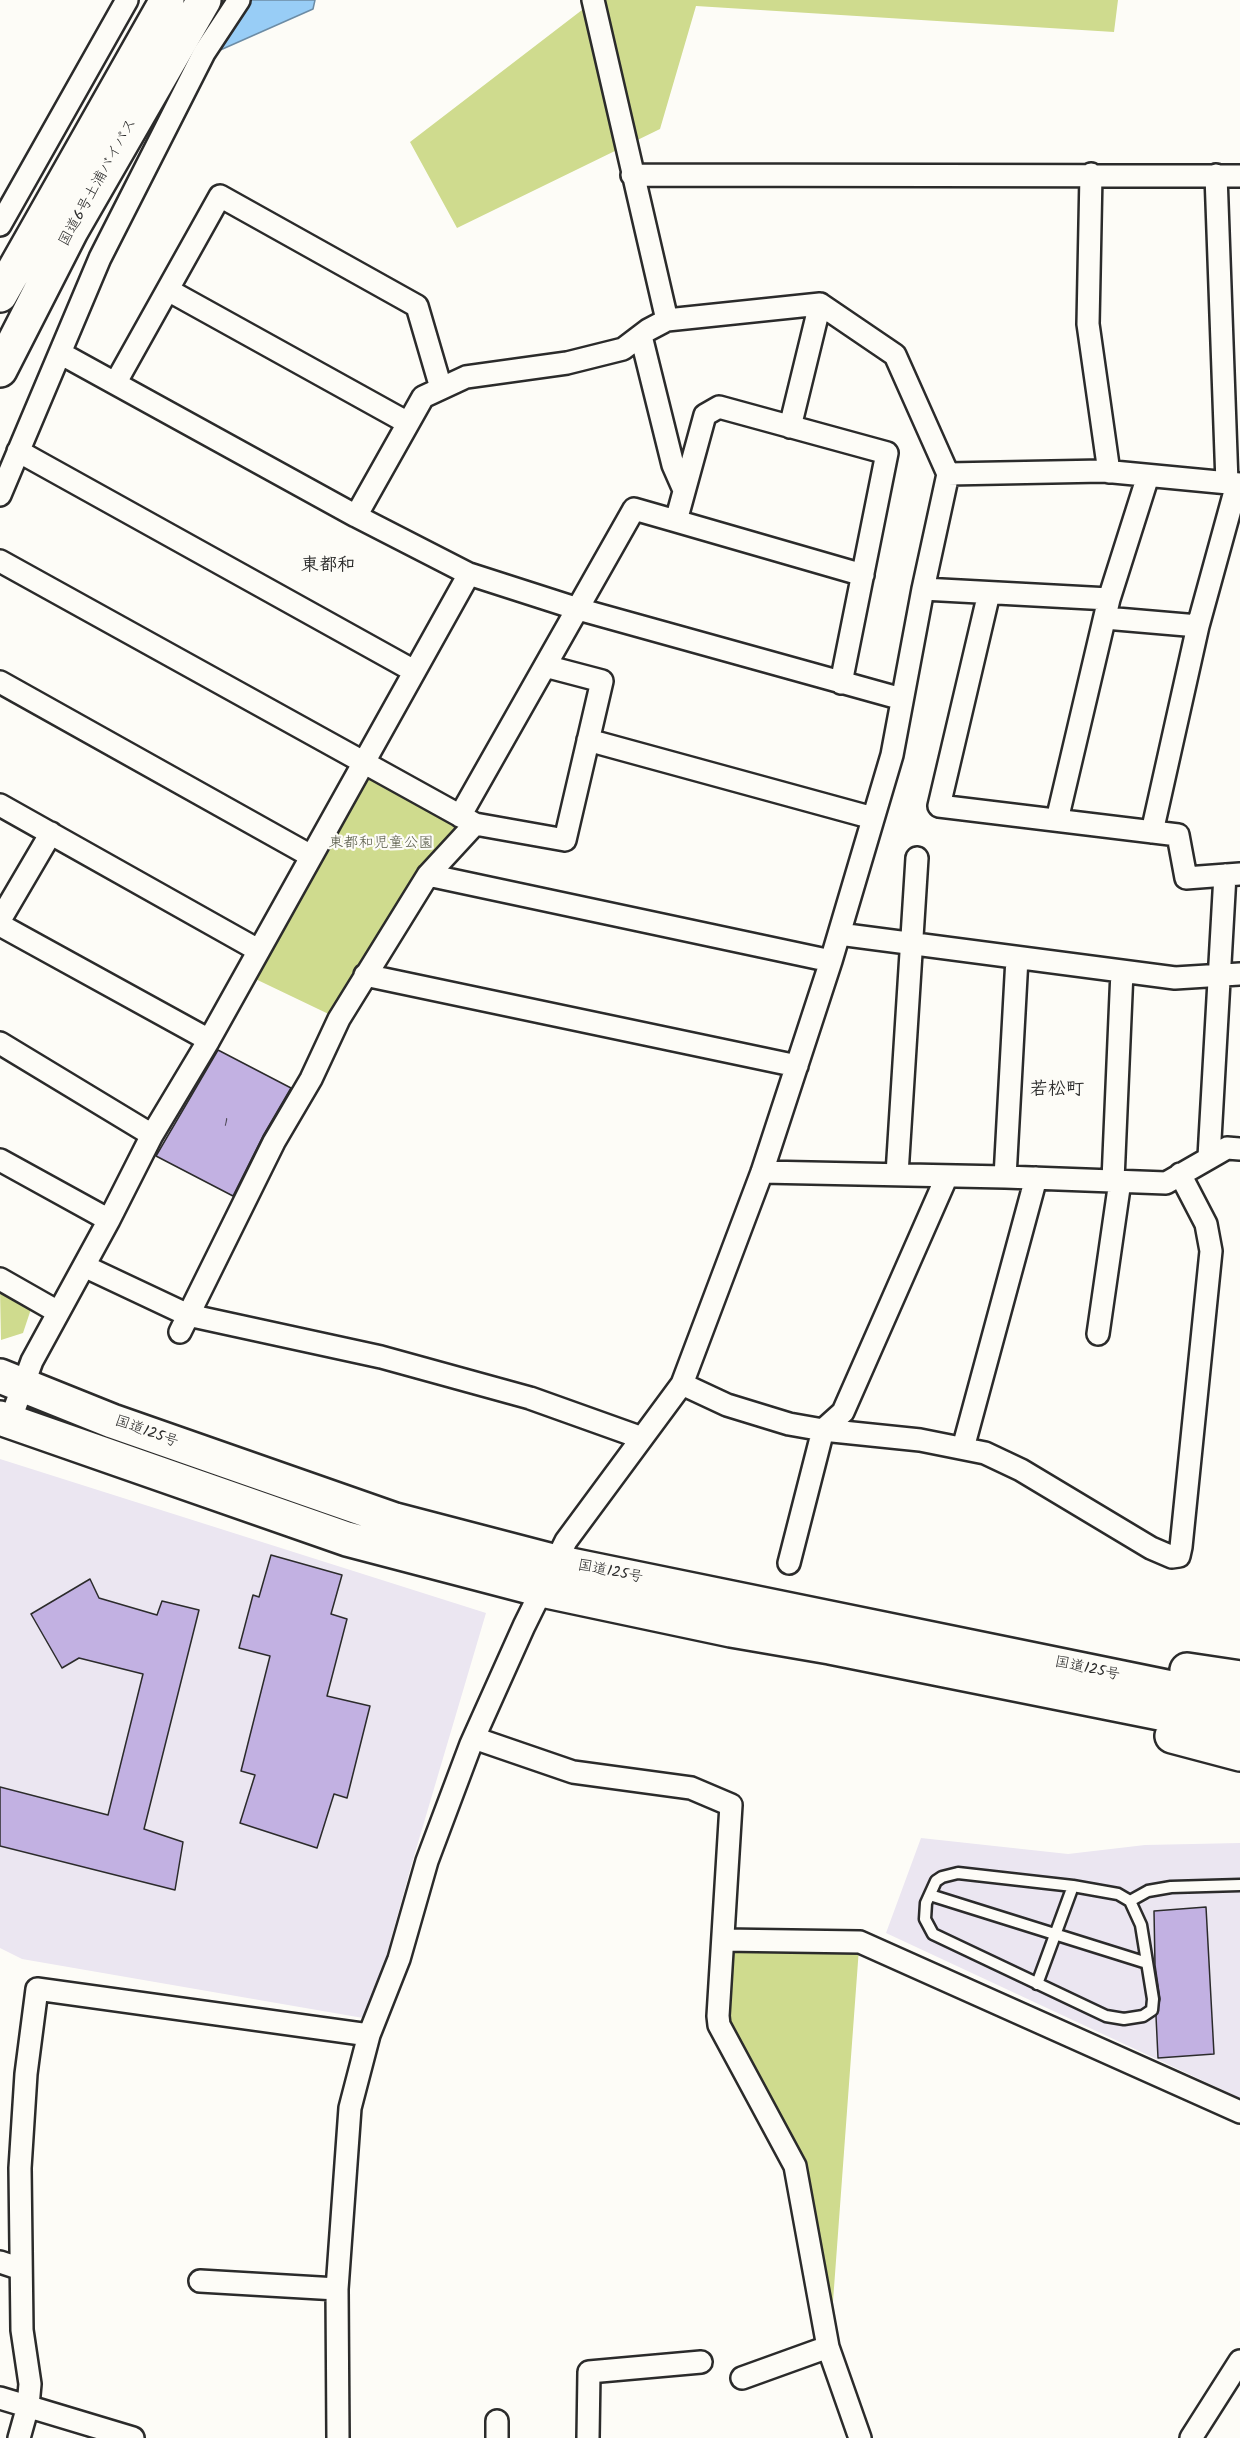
<!DOCTYPE html>
<meta charset="utf-8">
<style>
body{margin:0}
canvas{display:block;background:#fdfcf7}
</style>
<canvas width="1240" height="2438"></canvas>
<script>
const ctx = document.querySelector('canvas').getContext('2d');
ctx.lineJoin = 'round';
function fill(path, color) {
  ctx.fillStyle = color;
  ctx.fill(path, 'evenodd');
}
function toPath(rows) {
  const path = new Path2D();
  for (const r of rows) {
    path.moveTo(r[0], r[1]);
    for (let i = 2; i < r.length; i += 2) path.lineTo(r[i], r[i + 1]);
  }
  return path;
}
function stroke(path, color, width, dash) {
  ctx.strokeStyle = color;
  ctx.lineWidth = width;
  ctx.lineCap = dash ? 'butt' : 'round';
  ctx.setLineDash(dash || []);
  ctx.stroke(path);
}
function label(font, color, halo, rows, align = 'center') {
  ctx.font = font + ' Kalam,"Klee One",sans-serif';
  ctx.lineWidth = 4.5;
  ctx.setLineDash([]);
  ctx.textBaseline = 'middle';
  ctx.strokeStyle = halo;
  ctx.fillStyle = color;
  for (const [text, x, y, turn = 0] of rows) {
    ctx.save();
    ctx.translate(x, y);
    ctx.rotate((+turn || 0) * Math.PI / 180);
    ctx.textAlign = isNaN(turn) ? turn : align;
    if (halo) ctx.strokeText(text, 0, 0);
    ctx.fillText(text, 0, 0);
    ctx.restore();
  }
}
fill(toPath([
 [0,1459,486,1613,412,1863,369,2019,22,1959,0,1948],
 [921,1838,1068,1854,1145,1845,1240,1843,1240,2098,886,1933]
]), '#ebe6f1');
fill(toPath([
 [595,0,1118,0,1114,32,696,6,660,129,457,228,410,142],
 [364,763,475,824,339,1019,245,974],
 [0,1289,32,1306,23,1333,1,1340],
 [728,1945,859,1948,830,2342,802,2164,725,2015]
]), '#cfdb8e');
const water = toPath([
 [246,0,315,0,313,9,209,55,246,0]
]);
fill(water, '#98cdf6');
stroke(water, '#6c8ca5', 1.5);
const building = toPath([
 [218,1050,291,1088,263,1136,233,1196,156,1156,218,1050],
 [271,1555,342,1575,331,1614,347,1619,327,1696,370,1706,347,1798,334,1794,317,1848,240,1823,255,1775,241,1771,270,1656,239,1648,253,1595,259,1597,271,1555],
 [90,1579,99,1598,157,1615,162,1601,199,1610,144,1829,183,1842,175,1890,0,1846,0,1787,108,1815,143,1674,79,1658,62,1668,31,1614,90,1579],
 [1206,1907,1214,2054,1158,2058,1156,2016,1160,1999,1155,1965,1154,1911,1206,1907]
]);
fill(building, '#c2b1e2');
stroke(building, '#2b2b2b', 1.5);
const lane = toPath([
 [958,1873,1073,1886,1118,1894,1130,1901,1141,1925,1153,1999,1152,2010,1143,2016,1124,2019,1106,2016,933,1934,925,1919,926,1903,936,1881,942,1877,958,1873],
 [930,1895,1147,1963],
 [1130,1901,1148,1891,1171,1887,1240,1885],
 [1037,1984,1073,1886]
]);
const street = toPath([
 [1091,174,1088,324,1109,472],
 [632,175,1240,176],
 [1216,175,1227,483],
 [0,225,127,0],
 [168,290,408,423],
 [641,336,673,465,684,490],
 [60,353,356,516,469,574,578,609,902,699],
 [116,382,220,196,417,306,441,388],
 [790,427,820,304],
 [18,451,414,671],
 [948,474,1103,471,1239,484],
 [0,495,100,258,204,53,239,0],
 [356,516,423,397,466,377,567,363,623,349,648,330,667,320],
 [676,521,863,575],
 [0,561,475,824,428,875,339,1019,311,1079,274,1142,180,1332],
 [923,589,1109,599],
 [989,593,939,806,1178,835,1186,878,1240,874],
 [1105,618,1198,626],
 [0,682,311,856],
 [588,740,873,818],
 [0,805,258,950],
 [460,816,634,509,676,521,705,415,719,407,887,453,841,683],
 [1057,820,1109,599,1148,476],
 [475,824,565,840,602,681,545,666],
 [1152,832,1198,626,1237,484],
 [428,875,831,961],
 [0,920,51,833],
 [0,925,209,1040],
 [839,934,1175,978,1240,974],
 [365,975,797,1066],
 [0,1043,152,1135],
 [1209,1157,1225,875],
 [0,1160,109,1220],
 [762,1172,1005,1177,1166,1183,1227,1148,1240,1149],
 [897,1174,917,858],
 [1005,1177,1017,958],
 [1113,1180,1122,971],
 [84,1266,188,1315,381,1357,530,1398,642,1438],
 [0,1279,58,1312],
 [1098,1334,1120,1181],
 [682,1384,727,1405,789,1424,823,1430,920,1440,985,1453,1021,1470,1151,1548,1172,1557,1179,1556,1181,1547,1211,1251,1206,1224,1180,1174],
 [10,1421,32,1361,109,1220,152,1135,209,1040,469,574],
 [963,1448,1036,1178],
 [789,1563,823,1430,843,1412,947,1176],
 [474,1738,573,1772,691,1788,731,1805,718,2016,719,2025,795,2166,828,2347,860,2438],
 [723,1940,860,1942,1240,2112],
 [0,2262,21,2269],
 [200,2281,337,2289],
 [742,2378,828,2347],
 [0,2398,133,2438],
 [19,2438,28,2406,30,2384,22,2330,20,2168,26,2074,37,1989,369,2035,399,1959,427,1861,471,1744,524,1626,566,1541,682,1384,762,1172,831,961,892,755,923,589,948,474,895,355,820,304,667,320,593,0],
 [338,2438,337,2289,350,2108,369,2035],
 [497,2438,497,2421],
 [588,2438,589,2372,701,2362],
 [1191,2438,1240,2361]
]);
const highway = toPath([
 [0,295,167,0],
 [0,370,71,231,204,0],
 [0,1376,112,1421,395,1520,556,1562,1240,1702],
 [0,1418,347,1539,542,1590,731,1630,830,1647,1240,1729],
 [1187,1670,1240,1678],
 [1172,1736,1240,1754]
]);
stroke(lane, '#2b2b2b', 15);
stroke(street, '#2b2b2b', 26);
stroke(highway, '#2b2b2b', 38);
stroke(lane, '#fdfcf7', 10);
stroke(street, '#fdfcf7', 21);
stroke(highway, '#fdfcf7', 33);
label('12px', '#514c59', null, [
 ["1",226,1124]
]);
label('15px', '#2b2b2b', '#fdfcf7', [
 ["国道6号土浦バイパス",99,183,-61],
 ["国道125号",146,1433,20],
 ["国道125号",610,1573,11],
 ["国道125号",1087,1670,12]
]);
label('15px', '#545744', '#fdfcf7', [
 ["東都和児童公園",381,844]
]);
label('bold 18px', '#2b2b2b', '#fdfcf7', [
 ["東都和",328,567],
 ["若松町",1057,1091]
]);
</script>
